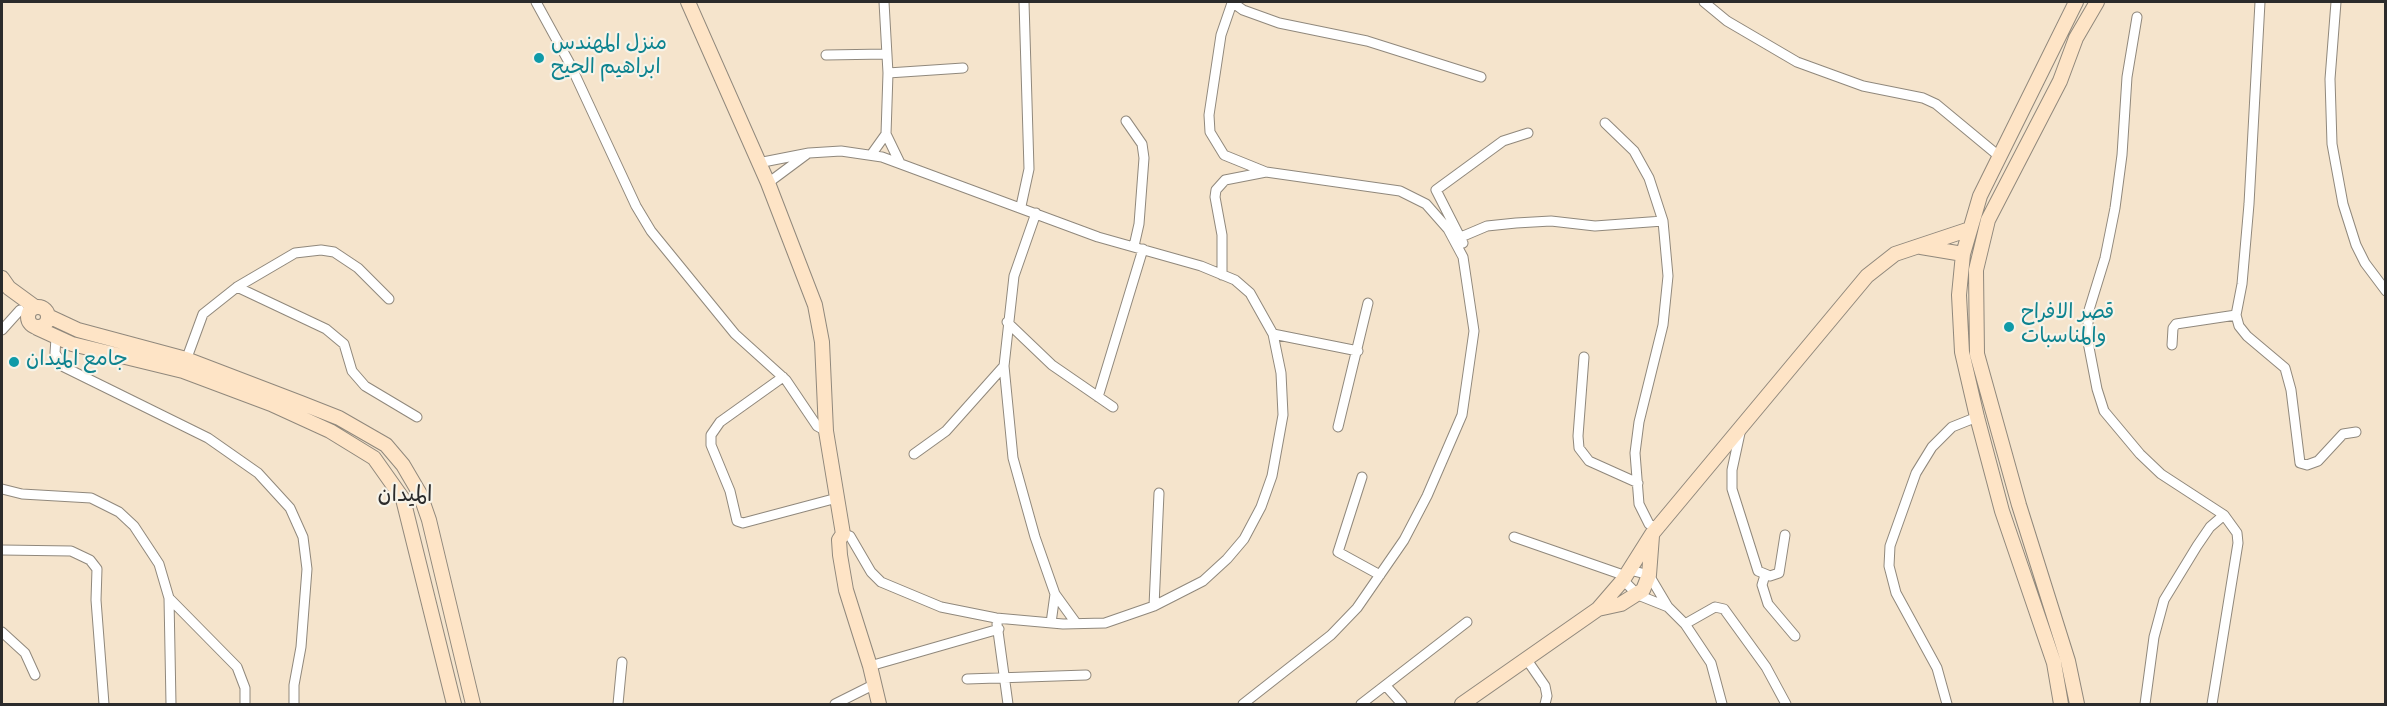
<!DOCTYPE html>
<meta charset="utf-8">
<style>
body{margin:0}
#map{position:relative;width:2387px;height:706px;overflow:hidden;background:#f5e4cc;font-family:Dekko,sans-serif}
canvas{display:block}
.frame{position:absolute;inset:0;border:3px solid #2b2b2b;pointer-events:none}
</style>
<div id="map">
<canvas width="2387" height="706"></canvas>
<div class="frame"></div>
</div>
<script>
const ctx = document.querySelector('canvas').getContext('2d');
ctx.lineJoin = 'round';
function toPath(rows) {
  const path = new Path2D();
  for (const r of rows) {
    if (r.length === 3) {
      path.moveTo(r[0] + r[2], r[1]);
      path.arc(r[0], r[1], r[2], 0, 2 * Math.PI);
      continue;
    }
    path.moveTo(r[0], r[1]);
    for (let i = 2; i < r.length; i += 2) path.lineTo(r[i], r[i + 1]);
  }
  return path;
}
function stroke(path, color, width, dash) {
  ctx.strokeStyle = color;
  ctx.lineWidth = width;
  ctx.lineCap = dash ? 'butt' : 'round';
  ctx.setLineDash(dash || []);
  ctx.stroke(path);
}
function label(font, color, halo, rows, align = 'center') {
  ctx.font = font + ' Dekko,"Playpen Sans Arabic",sans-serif';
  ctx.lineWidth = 4.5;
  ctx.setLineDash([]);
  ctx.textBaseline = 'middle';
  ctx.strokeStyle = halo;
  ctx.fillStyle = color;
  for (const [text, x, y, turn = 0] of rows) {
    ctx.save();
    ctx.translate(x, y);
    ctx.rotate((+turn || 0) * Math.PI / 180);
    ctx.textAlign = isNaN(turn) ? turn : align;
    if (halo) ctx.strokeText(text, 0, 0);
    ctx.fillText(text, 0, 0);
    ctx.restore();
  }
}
const street = toPath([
 [536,2,570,64,636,206,651,231,735,334,786,380,817,426,826,431],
 [884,2,888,73,886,134,900,163],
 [1232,2,1243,10,1279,23,1367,41,1481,77],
 [1704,2,1727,21,1797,62,1863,86,1923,98,1936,104,2000,157],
 [2260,2,2249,204,2242,284,2236,315,2239,326,2247,336,2285,368,2291,390,2300,463,2307,465,2318,461,2343,434,2356,432],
 [2336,2,2330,79,2332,144,2343,204,2356,245,2365,263,2386,291],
 [1232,3,1221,35,1209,115,1210,132,1224,155,1266,172],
 [2137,17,2127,77,2122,155,2115,208,2105,258,2089,310,2087,337,2097,389,2104,411,2140,454,2161,474,2224,515,2237,533,2238,543,2212,704],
 [826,55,886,54],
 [888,73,963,68],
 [1126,121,1142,144,1144,158,1139,224,1134,246],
 [1605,123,1634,151,1649,178,1663,221],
 [871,155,886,134],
 [758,163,809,153,841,151,882,157,1098,237,1201,266,1235,280,1250,293,1273,334,1281,373,1283,415,1272,476,1261,507,1244,539,1227,559,1203,581,1154,606,1105,623,1063,624,996,618,941,607,881,582,871,572,850,536,843,534],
 [768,183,807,154],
 [1021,206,1029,169,1024,2],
 [1036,213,1014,276,1004,366,1013,458,1035,537,1055,594,1076,623],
 [1461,237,1487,226,1516,223,1551,221,1595,226,1663,221,1668,276,1663,325,1639,422,1635,453,1639,504,1649,524,1657,528],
 [1463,243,1436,190,1503,141,1528,133],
 [1222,275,1222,235,1215,197,1216,190,1225,180,1266,172,1400,191,1426,204,1448,229,1463,257,1474,331,1462,415,1427,496,1404,540,1357,608,1331,635,1243,704],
 [237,287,326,329,344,344,352,371,365,386,417,417],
 [1007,322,1052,365,1113,407],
 [2,330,20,310],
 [1273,334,1358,351],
 [56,338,55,353,64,367,208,438,258,473,290,508,303,537,307,569,301,647,294,685,294,704],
 [2172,345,2173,328,2176,324,2236,315],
 [1584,357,1578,436,1579,448,1589,461,1638,483],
 [185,363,203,314,237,287,295,253,321,250,334,252,358,268,389,299],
 [783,377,720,422,711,435,711,445,730,491,737,521,743,523,837,498],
 [1098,397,1143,249],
 [1338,427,1368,303],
 [1740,433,1732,470,1732,489,1758,571,1770,576,1779,573,1785,535],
 [914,454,946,431,1004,366],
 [1362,477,1338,552,1380,575],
 [2,489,22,494,91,498,119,512,134,526,159,564,169,598,171,704],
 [1514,537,1626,576],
 [2,550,71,551,90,560,97,569,96,600,104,704],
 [1630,570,1649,575,1668,607],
 [1765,575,1762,585,1768,604,1795,636],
 [1623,580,1638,595,1668,607,1685,624,1711,663,1722,704],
 [169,598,237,667,245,688,245,704],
 [1154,606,1159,493],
 [1051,623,1055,594],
 [997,624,1008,704],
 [1685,624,1715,607,1724,609,1766,667,1786,704],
 [2,632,25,653,35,675],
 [1527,660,1545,686,1547,696,1545,704],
 [870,666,999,629],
 [967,679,1086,675],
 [1386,686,1402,704],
 [618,704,622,662],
 [835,704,875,684],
 [1361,704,1467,622],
 [1947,704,1937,668,1896,593,1889,566,1890,546,1916,473,1932,447,1952,427,1977,417],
 [2145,704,2154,637,2164,600,2197,546,2210,527,2224,515]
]);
const secondary = toPath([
 [688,2,768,183,815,305,822,342,826,431,843,534,839,540,840,555,846,590,870,666,879,704],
 [1921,247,1963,254],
 [2,278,9,288,35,307],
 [38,317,10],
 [48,316,78,330,186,359,301,403,339,418,386,445,403,465,420,494,429,520,473,704],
 [37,328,72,344,183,371,271,404,330,431,374,458,403,499,454,704],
 [1598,609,1621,604,1643,590,1649,575,1652,536],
 [1462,704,1598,609,1623,580,1652,534,1867,276,1895,254,1970,229],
 [2061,704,2054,663,2002,511,1977,417,1962,352,1959,295,1963,254,1980,196,2076,2],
 [2077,704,2068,661,2019,505,1977,354,1976,270,1988,220,2060,81,2076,38,2097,2]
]);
stroke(street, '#90887c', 11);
stroke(secondary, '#90887c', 16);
stroke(street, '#fff', 9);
stroke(secondary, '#fee4c6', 14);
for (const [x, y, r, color] of [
 [539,58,6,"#0f9aa8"],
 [2009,327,6,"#0f9aa8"],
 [14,362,6,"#0f9aa8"]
]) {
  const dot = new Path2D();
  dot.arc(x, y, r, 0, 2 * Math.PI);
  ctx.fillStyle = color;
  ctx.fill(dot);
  stroke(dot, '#f7f3e8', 2);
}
label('21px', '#0d838f', '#f7f3e8', [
 ["منزل المهندس",551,46],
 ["ابراهيم الحيح",551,70],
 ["قصر الافراح",2021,315],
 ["والمناسبات",2021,339],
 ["جامع الميدان",26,362]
], 'left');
label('22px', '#2b2b2b', '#f7f3e8', [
 ["الميدان",405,498]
]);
</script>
